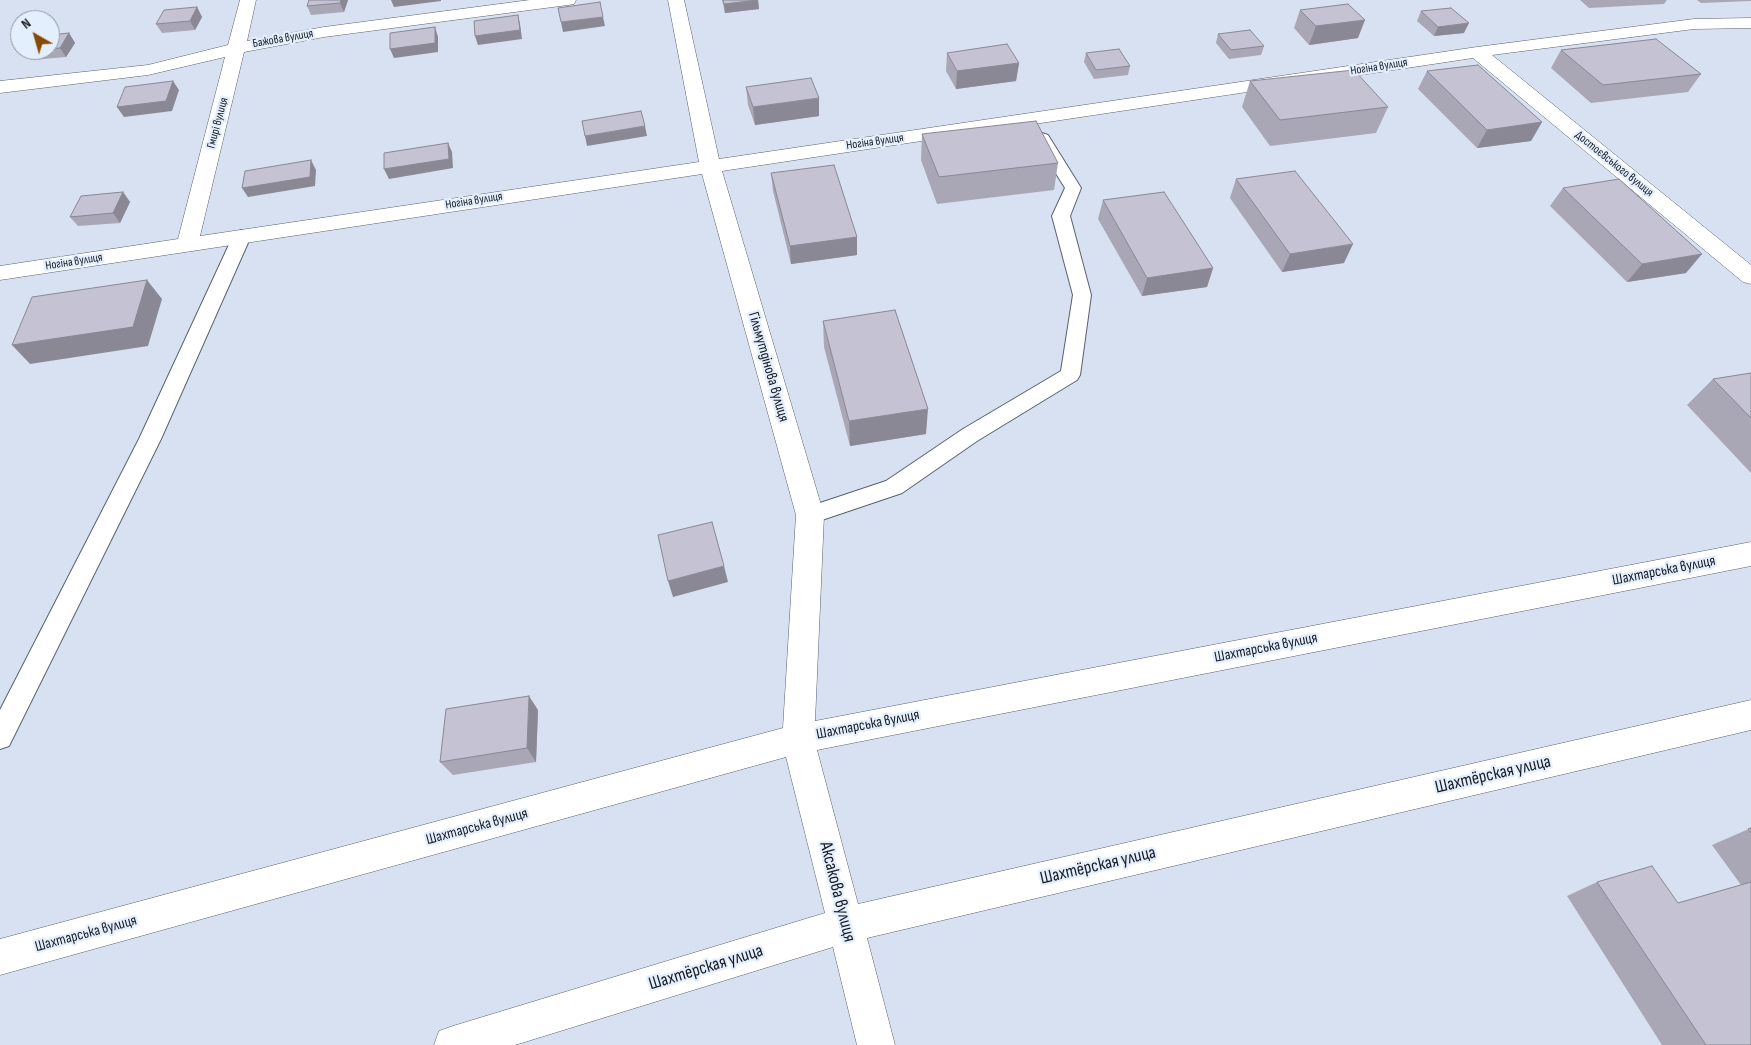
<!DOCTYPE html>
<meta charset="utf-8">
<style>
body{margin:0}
#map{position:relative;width:1751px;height:1045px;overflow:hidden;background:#d7e1f1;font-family:"Sofia Sans Condensed",sans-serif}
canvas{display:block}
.north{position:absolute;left:10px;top:10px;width:50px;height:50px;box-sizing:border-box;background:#e4effe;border:1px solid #9299a5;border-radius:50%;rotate:322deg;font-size:14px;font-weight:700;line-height:20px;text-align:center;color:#16191f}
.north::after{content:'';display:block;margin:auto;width:18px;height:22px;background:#874b05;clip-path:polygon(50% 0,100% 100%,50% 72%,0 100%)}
</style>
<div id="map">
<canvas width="1751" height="1045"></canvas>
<div class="north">N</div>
</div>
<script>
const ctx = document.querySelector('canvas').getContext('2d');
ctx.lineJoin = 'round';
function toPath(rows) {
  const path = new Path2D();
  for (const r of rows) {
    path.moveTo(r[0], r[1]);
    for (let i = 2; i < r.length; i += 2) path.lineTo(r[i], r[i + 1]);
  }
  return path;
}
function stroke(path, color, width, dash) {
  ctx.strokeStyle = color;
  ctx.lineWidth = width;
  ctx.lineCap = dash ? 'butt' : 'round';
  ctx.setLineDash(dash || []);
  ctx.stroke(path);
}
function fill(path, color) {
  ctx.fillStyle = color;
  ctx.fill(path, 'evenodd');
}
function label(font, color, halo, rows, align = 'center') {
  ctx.font = font + ' "Sofia Sans Condensed",sans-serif';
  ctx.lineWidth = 4.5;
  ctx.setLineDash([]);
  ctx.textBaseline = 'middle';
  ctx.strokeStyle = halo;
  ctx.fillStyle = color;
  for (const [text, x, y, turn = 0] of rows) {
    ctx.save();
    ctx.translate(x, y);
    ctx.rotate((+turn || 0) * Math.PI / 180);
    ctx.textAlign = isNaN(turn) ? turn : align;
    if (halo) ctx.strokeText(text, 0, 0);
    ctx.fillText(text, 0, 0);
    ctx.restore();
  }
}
const service = toPath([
 [1042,133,1048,135,1081,188,1070,216,1091,295,1080,375,1077,380,977,441,902,493,810,524,802,521,799,515,802,509,886,481,963,429,1061,371,1073,295,1052,216,1065,188,1034,138,1042,133],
 [242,230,248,232,251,236,161,439,9,746,0,749,0,710,139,439,233,236,236,232,242,230]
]);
const minor = toPath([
 [240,0,256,0,247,41,324,27,530,0,576,0,574,4,568,5,324,37,244,52,200,236,699,162,668,0,684,0,719,159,1477,47,1694,19,1751,18,1751,28,1694,29,1492,55,1751,265,1751,284,1743,282,1473,58,722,171,824,515,815,721,1751,542,1751,566,817,750,858,904,1751,700,1751,730,867,938,895,1045,857,1045,833,947,515,1045,434,1045,439,1031,453,1026,825,913,786,757,0,975,0,939,783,728,796,515,702,174,0,280,0,266,178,239,225,57,148,75,0,93,0,81,148,65,228,45,240,0]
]);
stroke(service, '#59626f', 2);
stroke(minor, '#59626f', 1);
fill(service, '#fff');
fill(minor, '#fff');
fill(toPath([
 [348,0,344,12,311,15,307,6],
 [722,0,758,0,759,9,725,13],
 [1580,0,1667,0,1664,4,1589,8],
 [1697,0,1751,0,1751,1,1701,3],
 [197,7,202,17,195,30,162,33,156,24],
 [1300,10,1358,38,1309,45,1294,28],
 [1421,11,1464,33,1434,36,1417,21],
 [69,33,75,43,66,57,31,60,24,51,25,50,50,50,50,35],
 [1218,34,1264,46,1261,55,1229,59,1216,43],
 [1561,50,1701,74,1688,92,1591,103,1551,68],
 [947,53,1019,63,1016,81,956,89,946,71],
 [1086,53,1130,66,1128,75,1094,79,1084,62],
 [1427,71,1542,122,1531,141,1477,148,1418,89],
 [1250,81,1388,107,1376,133,1270,146,1242,107],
 [746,87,819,116,755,125,748,105],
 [922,134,1058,163,1054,190,937,204,921,160],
 [771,173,857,255,791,264,773,191],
 [1236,179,1344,263,1282,272,1230,198],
 [1563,188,1686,273,1627,282,1550,206],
 [123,192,130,202,120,223,78,226,70,217],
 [1103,200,1213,268,1207,287,1142,296,1098,219],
 [823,321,926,434,850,446,824,347],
 [1751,373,1751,473,1687,405,1713,379],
 [538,710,536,762,453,775,440,762],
 [1751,828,1751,1045,1662,1045,1567,896,1597,882,1678,903,1741,885,1712,845]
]), '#a9a7b5');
fill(toPath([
 [341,0,348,0,344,12,340,3],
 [391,0,441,0,441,1,394,7],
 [758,0,759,9,725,13,724,4],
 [197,7,202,17,195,30,190,21],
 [518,15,520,24,522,39,478,45,475,36],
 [603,17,605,26,563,32,561,22],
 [1365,20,1358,38,1309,45,1316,26],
 [1469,23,1464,33,1434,36,1438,27],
 [435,27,438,37,438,52,394,58,390,49],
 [69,33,75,43,66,57,60,48],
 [1019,63,1016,81,956,89,957,71],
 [173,81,179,90,172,111,124,117,117,107],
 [819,98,819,116,755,125,753,107],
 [1542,122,1531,141,1477,148,1487,130],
 [645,126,647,136,587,146,585,136],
 [448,143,452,152,453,168,389,179,384,169],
 [311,160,316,170,315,186,248,197,242,188],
 [123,192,130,202,120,223,113,213],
 [857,237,857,255,791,264,790,246],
 [1353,244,1344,263,1282,272,1290,254],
 [1702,254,1686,273,1627,282,1642,264],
 [1213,268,1207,287,1142,296,1147,278],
 [147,280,162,299,148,346,30,364,12,345],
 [928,409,926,434,850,446,849,421],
 [724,566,728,582,673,597,668,581],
 [529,696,538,710,536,762,527,748]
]), '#898894');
const building = toPath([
 [309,0,341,0,340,3,307,6,309,0],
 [723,0,758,0,724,4,723,0],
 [600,2,603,17,561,22,558,8,600,2],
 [1348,4,1365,20,1316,26,1300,10,1348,4],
 [197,7,190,21,156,24,164,10,197,7],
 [1451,8,1469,23,1438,27,1421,11,1451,8],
 [518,15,520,30,475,36,474,21,518,15],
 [435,27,435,43,390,49,390,33,435,27],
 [1250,30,1264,46,1231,50,1218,34,1250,30],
 [69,33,60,48,50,49,50,35,69,33],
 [1656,39,1701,74,1603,85,1561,50,1656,39],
 [1007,44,1019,63,957,71,947,53,1007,44],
 [1119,49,1130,66,1096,70,1086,53,1119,49],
 [1478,65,1542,122,1487,130,1427,71,1478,65],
 [1354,70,1388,107,1280,120,1250,81,1354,70],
 [811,78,819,98,753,107,746,87,811,78],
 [173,81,166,101,117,107,125,87,173,81],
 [641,111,645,126,585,136,582,121,641,111],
 [1036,121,1058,163,939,177,922,134,1036,121],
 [448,143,449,159,384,169,384,153,448,143],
 [311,160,310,177,242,188,245,171,311,160],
 [834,165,857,237,790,246,771,173,834,165],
 [1295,171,1353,244,1290,254,1236,179,1295,171],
 [1619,179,1702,254,1642,264,1563,188,1619,179],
 [123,192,113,213,70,217,81,196,123,192],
 [1164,192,1213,268,1147,278,1103,200,1164,192],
 [147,280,133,327,12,345,32,297,147,280],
 [895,310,928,409,849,421,823,321,895,310],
 [1751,373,1751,418,1713,379,1751,373],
 [712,522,724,566,668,581,658,535,712,522],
 [529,696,527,748,440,762,446,709,529,696],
 [1751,828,1751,833,1748,829,1751,828],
 [1652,866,1678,903,1751,882,1751,1045,1706,1045,1597,882,1652,866]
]);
fill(building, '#c4c2d3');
stroke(building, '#898894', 1);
label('12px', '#16191f', '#e4effe', [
 ["Бажова вулиця",283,39,-10],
 ["Ногіна вулиця",1379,67,-9],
 ["Гмирі вулиця",218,123,-75],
 ["Ногіна вулиця",875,142,-8],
 ["Достоєвського вулиця",1614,164,39],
 ["Ногіна вулиця",474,201,-9],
 ["Ногіна вулиця",74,262,-9]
]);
label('15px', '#16191f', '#e4effe', [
 ["Гільмутдінова вулиця",768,367,74],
 ["Шахтарська вулиця",1664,571,-11],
 ["Шахтарська вулиця",1266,648,-11],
 ["Шахтарська вулиця",868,725,-11],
 ["Шахтарська вулиця",477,827,-15],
 ["Шахтарська вулиця",86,934,-15]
]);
label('18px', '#16191f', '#e4effe', [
 ["Шахтёрская улица",1493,775,-13],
 ["Шахтёрская улица",1098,866,-13],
 ["Аксакова вулиця",837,892,76],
 ["Шахтёрская улица",706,968,-17]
]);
</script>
